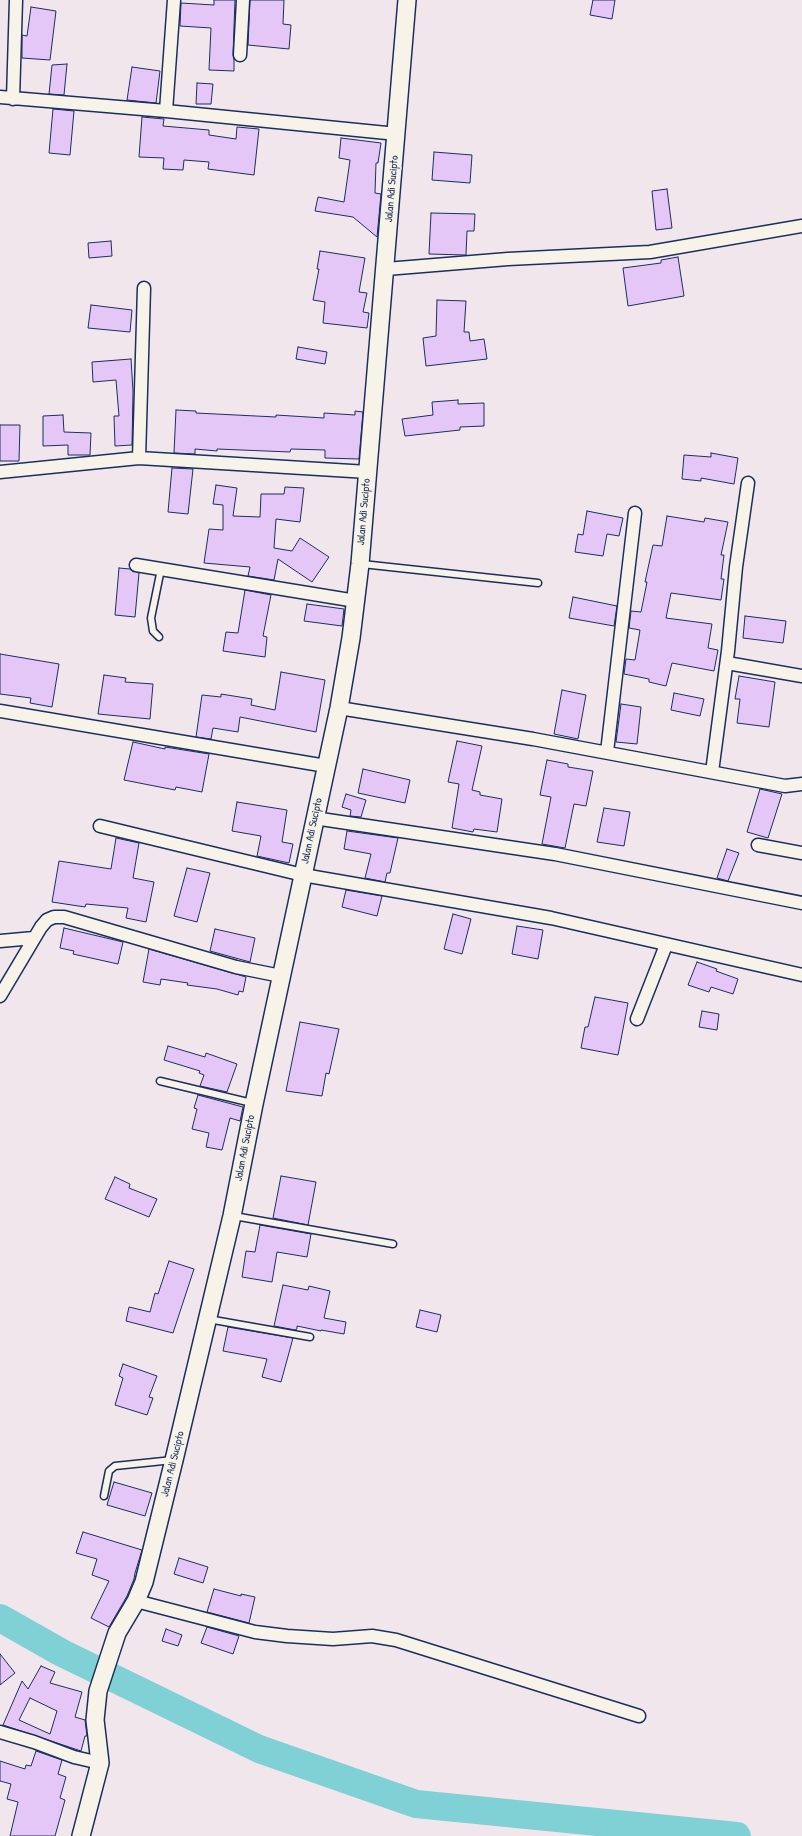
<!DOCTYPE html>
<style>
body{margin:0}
canvas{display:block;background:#f1e6ec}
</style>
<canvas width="802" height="1836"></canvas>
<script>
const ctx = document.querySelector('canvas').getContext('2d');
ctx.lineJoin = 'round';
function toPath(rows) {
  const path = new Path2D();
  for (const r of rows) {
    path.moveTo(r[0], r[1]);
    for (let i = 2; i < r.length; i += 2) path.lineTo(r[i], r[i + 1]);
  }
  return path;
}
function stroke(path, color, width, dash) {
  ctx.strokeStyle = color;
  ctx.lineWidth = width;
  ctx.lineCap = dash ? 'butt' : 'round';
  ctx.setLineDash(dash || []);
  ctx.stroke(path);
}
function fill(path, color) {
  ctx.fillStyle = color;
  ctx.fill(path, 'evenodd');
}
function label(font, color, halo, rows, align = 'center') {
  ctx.font = font + ' "Patrick Hand",sans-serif';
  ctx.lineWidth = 3;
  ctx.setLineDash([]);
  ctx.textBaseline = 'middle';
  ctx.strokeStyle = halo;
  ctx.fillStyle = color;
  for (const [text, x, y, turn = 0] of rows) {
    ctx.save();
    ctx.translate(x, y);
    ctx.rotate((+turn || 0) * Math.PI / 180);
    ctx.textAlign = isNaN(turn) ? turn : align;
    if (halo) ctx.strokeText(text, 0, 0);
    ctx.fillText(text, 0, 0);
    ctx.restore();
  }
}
stroke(toPath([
 [0,1618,62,1653,259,1749,416,1804,737,1836]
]), '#7fd1d5', 28);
const building = toPath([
 [214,0,235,0,233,55,234,60,234,71,209,70,211,28,180,26,181,3,214,5,214,0],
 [250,0,284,0,283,24,291,25,289,49,248,45,250,0],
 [593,0,615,0,612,19,590,15,593,0],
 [31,7,56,11,50,60,22,58,22,35,27,36,31,7],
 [67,64,64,95,49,94,52,65,67,64],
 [132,67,160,71,156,103,127,100,132,67],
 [197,83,213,84,211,104,196,104,197,83],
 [53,109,74,111,70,155,49,153,53,109],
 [142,117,164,119,163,126,209,130,209,135,236,139,237,127,259,129,254,175,208,169,209,162,184,160,183,170,163,169,164,158,139,157,142,117],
 [341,138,381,143,378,163,376,163,375,193,381,194,377,237,353,217,315,211,318,197,344,202,350,160,339,158,341,138],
 [434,152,472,155,470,183,432,180,434,152],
 [667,189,672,228,656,230,652,191,667,189],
 [431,213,475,214,474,231,467,231,466,255,429,254,431,213],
 [111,241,112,256,89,258,88,243,111,241],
 [320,251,365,258,359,292,367,293,363,312,369,313,367,328,323,323,325,302,313,300,319,269,317,269,320,251],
 [678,257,684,296,628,306,623,268,661,263,661,260,678,257],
 [437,300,466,301,464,332,469,332,470,341,484,339,487,359,426,366,423,338,436,336,437,300],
 [91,305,132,310,130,332,88,328,91,305],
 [298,347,327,352,325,364,296,359,298,347],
 [131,359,133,391,132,445,115,446,114,416,119,416,116,380,93,382,92,362,131,359],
 [458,400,458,404,484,403,484,426,460,427,460,430,405,436,402,419,433,415,432,402,458,400],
 [176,410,196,411,196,413,276,417,276,415,324,418,324,413,355,415,355,411,363,412,359,459,325,458,325,450,291,449,290,452,217,449,217,451,195,449,195,454,174,453,176,410],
 [63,415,64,432,91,433,90,455,68,455,68,445,43,446,43,416,63,415],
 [0,425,20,425,19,461,0,461,0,425],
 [711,453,738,458,734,484,701,478,701,481,682,479,684,455,711,457,711,453],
 [172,468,193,469,188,514,168,512,172,468],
 [216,485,237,488,233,516,260,517,261,494,284,494,285,487,304,488,300,522,276,519,274,548,292,551,300,538,329,557,312,582,278,559,274,580,248,576,250,567,204,563,209,529,223,530,223,505,213,504,216,485],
 [587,511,623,518,619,536,607,534,603,556,575,552,578,534,583,535,587,511],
 [667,516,704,522,705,518,728,522,721,555,724,555,721,579,724,579,721,600,671,593,666,618,712,624,708,648,718,650,714,671,672,663,666,686,649,682,649,679,624,674,626,659,635,660,640,630,629,628,631,611,641,612,647,582,645,582,653,545,662,546,667,516],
 [119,568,130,569,139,573,135,617,115,615,119,568],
 [245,590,271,595,263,636,267,637,265,657,223,651,226,632,238,633,245,590],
 [573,597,617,606,614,626,569,618,573,597],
 [307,604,344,609,342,626,304,621,307,604],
 [745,616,786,621,783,643,743,638,745,616],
 [0,654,59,664,52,707,30,703,31,698,0,694,0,654],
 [281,672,325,680,316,732,240,717,238,732,213,728,211,739,196,737,202,695,221,697,221,694,252,699,251,705,275,710,281,672],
 [104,675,126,678,125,682,153,684,150,719,98,714,104,675],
 [739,676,775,682,769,727,737,723,740,699,735,699,739,676],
 [562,690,586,695,578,739,554,734,562,690],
 [674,693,704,699,700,716,671,710,674,693],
 [621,704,641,707,637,744,616,742,621,704],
 [457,741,482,746,472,790,480,792,480,795,502,799,497,832,474,829,473,832,452,828,459,784,448,782,457,741],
 [133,742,165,749,165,747,209,754,202,792,176,787,175,790,124,780,133,742],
 [547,760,568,764,568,767,593,771,586,806,574,804,565,848,542,844,551,797,540,795,547,760],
 [363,769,410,780,405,803,358,793,363,769],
 [760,789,782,794,768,838,747,832,760,789],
 [346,794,366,800,361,817,350,816,351,810,342,807,346,794],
 [237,802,287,810,282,842,293,844,289,863,257,856,261,836,232,831,237,802],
 [604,808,630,812,624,846,597,842,604,808],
 [347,831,398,838,390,873,387,873,385,882,365,878,371,854,344,849,347,831],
 [116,838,139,843,133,878,154,882,146,922,126,918,128,908,86,904,85,907,52,902,59,861,111,869,116,838],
 [727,849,739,853,728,881,717,878,727,849],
 [187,868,210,873,197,922,174,916,187,868],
 [346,890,382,896,377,916,342,907,346,890],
 [453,914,471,919,462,954,444,949,453,914],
 [517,926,543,930,538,959,512,954,517,926],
 [64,928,123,942,118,964,73,954,74,951,60,948,64,928],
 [215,929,255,938,250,962,210,951,215,929],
 [149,949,246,977,243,992,239,991,238,995,217,989,187,985,188,983,161,979,160,985,143,982,149,949],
 [697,962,717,969,716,971,738,979,733,994,711,987,709,992,688,985,697,962],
 [595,997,628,1003,618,1055,581,1048,585,1027,588,1027,595,997],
 [702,1011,719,1014,717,1030,699,1027,702,1011],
 [300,1022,339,1029,329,1074,326,1073,322,1096,286,1091,300,1022],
 [168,1046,205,1057,206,1053,237,1064,227,1092,200,1086,204,1075,199,1073,200,1071,164,1060,168,1046],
 [198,1095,243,1107,240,1121,230,1118,222,1150,206,1147,209,1133,192,1129,197,1109,194,1108,198,1095],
 [281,1176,316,1182,308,1225,273,1218,281,1176],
 [115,1177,130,1184,129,1188,157,1199,149,1217,105,1199,115,1177],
 [260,1225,311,1234,307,1257,277,1252,272,1282,242,1277,246,1251,255,1252,260,1225],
 [169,1261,194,1269,173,1333,126,1321,129,1307,150,1312,155,1293,158,1294,169,1261],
 [283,1285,308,1290,309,1286,330,1291,324,1318,346,1322,344,1334,321,1330,321,1331,297,1326,297,1329,295,1330,274,1326,283,1285],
 [420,1310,441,1315,437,1332,416,1327,420,1310],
 [228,1327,293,1338,281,1382,262,1377,267,1359,223,1351,228,1327],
 [123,1364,157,1376,149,1397,153,1398,147,1415,115,1405,123,1378,119,1376,123,1364],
 [114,1482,152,1493,145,1516,107,1505,114,1482],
 [83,1532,142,1550,135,1573,134,1579,127,1596,109,1627,91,1618,109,1581,92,1575,97,1559,76,1553,83,1532],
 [179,1558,208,1567,203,1583,174,1574,179,1558],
 [214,1589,241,1596,241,1594,255,1597,249,1623,207,1612,214,1589],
 [207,1627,239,1636,233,1654,201,1643,207,1627],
 [166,1629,182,1635,178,1646,162,1641,166,1629],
 [0,1654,15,1673,0,1685,0,1654],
 [41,1666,55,1672,50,1683,82,1692,75,1717,85,1720,87,1736,85,1736,81,1751,3,1725,22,1681,28,1689,41,1666],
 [30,1698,57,1711,50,1734,19,1720,30,1698],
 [36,1751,62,1760,58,1774,66,1777,60,1798,65,1800,55,1836,10,1836,18,1802,7,1799,11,1784,0,1781,0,1761,25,1769,26,1765,31,1766,36,1751]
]);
fill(building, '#e4c7f6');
stroke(building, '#1b2f5e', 1);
const lane = toPath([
 [362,564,538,583],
 [159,637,153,631,151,618,161,569],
 [160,1081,252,1103],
 [234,1216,393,1244],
 [208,1319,310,1337],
 [104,1496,109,1471,115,1466,173,1460]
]);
const street = toPath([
 [240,55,243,0],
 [0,97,166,111,397,134],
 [13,99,16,0],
 [166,111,174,0],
 [386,269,508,259,650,252,802,226],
 [144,288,139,458,368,472],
 [0,472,139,458],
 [136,565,356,601],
 [727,663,802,676],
 [339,708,533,739,785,786,802,784],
 [0,711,326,766],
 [607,752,635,513],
 [712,772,728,651,736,567,748,483],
 [314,818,555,854,802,903],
 [100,826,303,875,551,918,802,975],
 [758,845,802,853],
 [0,941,34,938],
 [0,996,41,927,47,920,54,917,64,917,236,967,281,976],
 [637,1019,666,945],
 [136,1601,255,1632,287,1636,333,1639,372,1636,396,1640,639,1716],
 [0,1732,34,1742,74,1757,100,1763]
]);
const secondary = toPath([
 [81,1836,100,1763,95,1720,98,1691,117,1633,136,1601,144,1582,174,1460,232,1216,254,1104,339,708,351,638,360,564,407,0]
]);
stroke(lane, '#1b2f5e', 9);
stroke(street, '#1b2f5e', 15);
stroke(secondary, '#1b2f5e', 20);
stroke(lane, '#f7f3e8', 6);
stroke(street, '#f7f3e8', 12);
stroke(secondary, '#f7f3e8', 17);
label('11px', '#1b2f5e', '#f7f3e8', [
 ["Jalan Adi Sucipto",392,189,-85],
 ["Jalan Adi Sucipto",364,512,-85],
 ["Jalan Adi Sucipto",312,831,-78],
 ["Jalan Adi Sucipto",245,1148,-79],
 ["Jalan Adi Sucipto",173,1464,-76]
]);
</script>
